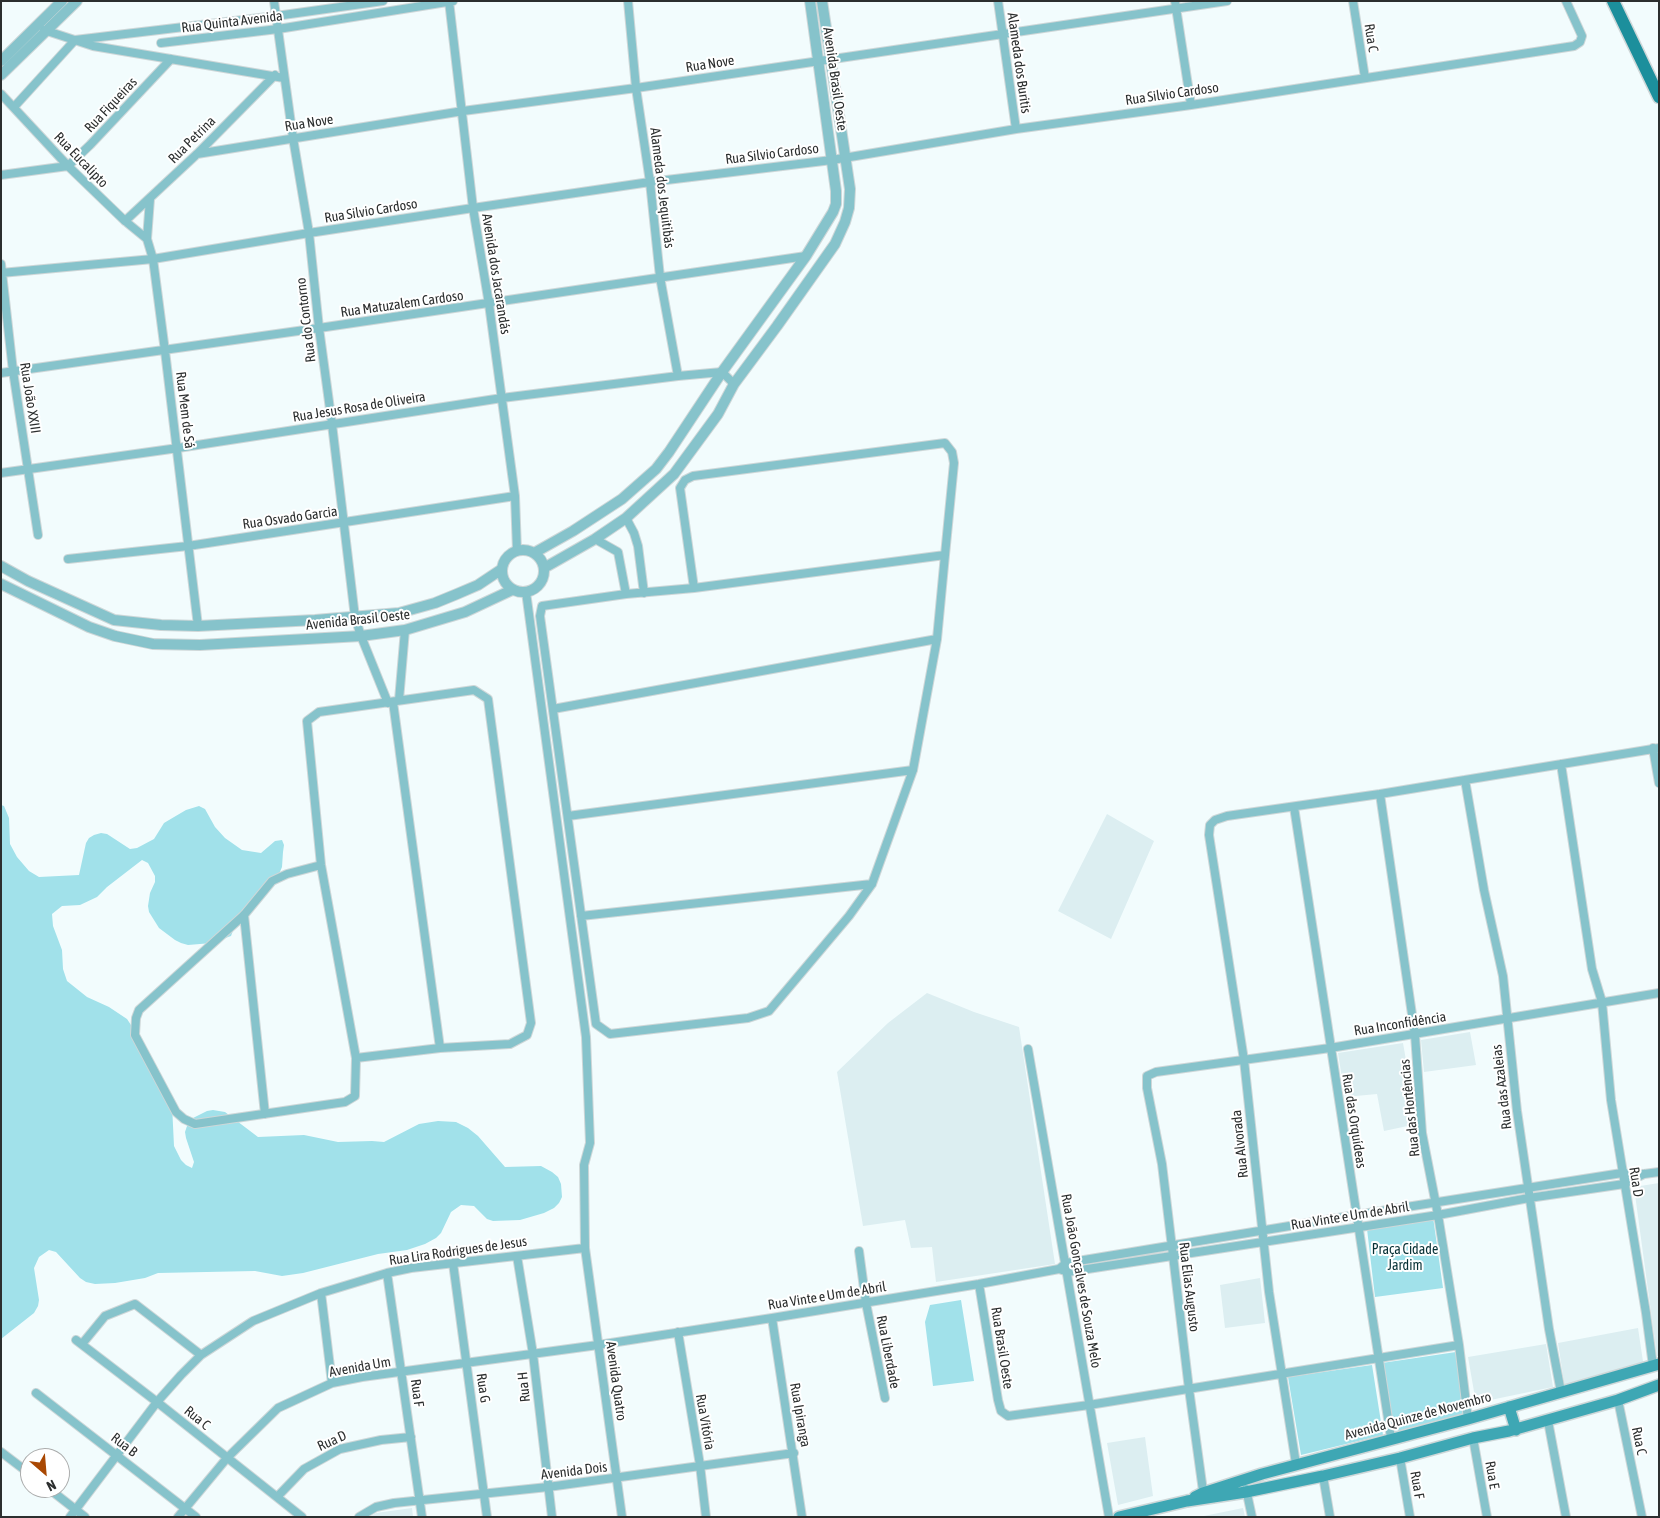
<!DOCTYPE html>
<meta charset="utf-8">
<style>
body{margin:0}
#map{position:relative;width:1660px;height:1518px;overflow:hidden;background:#f2fcfd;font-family:"Asap Condensed",sans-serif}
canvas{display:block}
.frame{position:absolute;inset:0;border:2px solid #2c2f2f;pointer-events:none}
.north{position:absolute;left:20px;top:1448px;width:50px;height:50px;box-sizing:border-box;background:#fff;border:1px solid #abacac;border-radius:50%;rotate:153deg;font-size:14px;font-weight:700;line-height:20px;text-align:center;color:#2c2f2f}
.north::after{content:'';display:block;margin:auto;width:18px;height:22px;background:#a94803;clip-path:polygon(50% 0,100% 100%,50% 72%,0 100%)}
</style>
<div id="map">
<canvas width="1660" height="1518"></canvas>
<div class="frame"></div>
<div class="north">N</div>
</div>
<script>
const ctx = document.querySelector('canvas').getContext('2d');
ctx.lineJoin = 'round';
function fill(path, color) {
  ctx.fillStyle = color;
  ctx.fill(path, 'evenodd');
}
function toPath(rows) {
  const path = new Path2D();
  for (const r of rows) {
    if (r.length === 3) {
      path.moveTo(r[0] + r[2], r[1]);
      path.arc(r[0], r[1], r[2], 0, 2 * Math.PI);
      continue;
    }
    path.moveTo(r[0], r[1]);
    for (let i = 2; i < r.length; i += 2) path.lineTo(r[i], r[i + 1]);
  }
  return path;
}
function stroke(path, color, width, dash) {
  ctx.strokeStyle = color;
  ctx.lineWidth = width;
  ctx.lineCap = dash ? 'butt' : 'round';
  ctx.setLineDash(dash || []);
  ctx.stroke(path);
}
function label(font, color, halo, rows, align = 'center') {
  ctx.font = font + ' "Asap Condensed",sans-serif';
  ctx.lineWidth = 4;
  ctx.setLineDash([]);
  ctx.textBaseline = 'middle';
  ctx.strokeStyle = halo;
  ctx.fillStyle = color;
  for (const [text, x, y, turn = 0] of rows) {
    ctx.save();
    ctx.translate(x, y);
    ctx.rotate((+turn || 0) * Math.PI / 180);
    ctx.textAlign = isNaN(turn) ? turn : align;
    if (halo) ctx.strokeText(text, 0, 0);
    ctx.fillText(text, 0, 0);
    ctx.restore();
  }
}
fill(toPath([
 [1107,814,1154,841,1111,939,1058,911],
 [927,993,974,1012,1019,1027,1055,1264,936,1282,932,1247,911,1248,905,1220,863,1226,837,1072,888,1023],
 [1470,1032,1476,1065,1424,1072,1421,1040],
 [1403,1043,1417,1124,1384,1131,1377,1094,1345,1097,1338,1053],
 [1659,1183,1659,1356,1657,1356,1634,1187],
 [1260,1278,1265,1323,1225,1328,1220,1285],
 [1638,1328,1644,1368,1565,1388,1558,1343],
 [1546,1344,1553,1387,1476,1403,1468,1357],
 [1145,1437,1153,1496,1118,1505,1107,1443],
 [412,1508,413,1517,369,1517,376,1513],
 [1243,1508,1245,1517,1199,1517]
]), '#dceef1');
fill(toPath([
 [1,805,4,806,9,818,10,844,17,857,29,871,39,877,79,875,86,843,89,838,94,835,101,833,107,834,130,849,137,848,154,839,164,823,169,820,186,810,199,806,205,809,215,827,225,838,242,850,261,853,275,841,282,840,284,845,283,852,282,867,279,874,234,928,231,936,212,943,188,945,181,943,175,940,159,928,149,912,148,906,150,893,155,882,155,876,148,863,142,860,107,887,97,897,80,905,62,906,52,914,53,926,62,950,63,969,67,981,87,997,109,1007,127,1019,131,1025,172,1105,174,1146,181,1160,186,1165,192,1168,194,1162,186,1138,185,1132,189,1120,207,1111,213,1110,225,1112,258,1137,304,1135,338,1142,372,1141,384,1142,419,1124,438,1121,456,1122,468,1128,478,1136,505,1167,541,1166,552,1172,558,1177,561,1184,562,1197,559,1203,554,1208,544,1213,520,1220,493,1221,487,1219,474,1206,461,1205,451,1212,441,1233,436,1238,425,1244,407,1250,378,1254,303,1273,282,1276,255,1271,158,1273,145,1278,115,1283,95,1284,86,1282,80,1278,56,1252,49,1250,39,1257,34,1268,39,1300,38,1306,34,1313,1,1339],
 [1433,1217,1443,1288,1375,1297,1367,1229],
 [961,1300,974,1381,933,1386,925,1322,930,1305],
 [1456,1352,1463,1415,1394,1432,1382,1363],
 [1372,1365,1383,1435,1301,1455,1288,1377]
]), '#a1e1ea');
const minor = toPath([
 [274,1,293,138,309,233,319,328,332,424,355,617,361,636,388,703],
 [449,1,473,208,489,304,515,496,517,551],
 [628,1,636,88,650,182,660,277,678,376],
 [998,1,1016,129],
 [1175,1,1191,105],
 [1353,1,1365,78],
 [44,30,93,46,284,78],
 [161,43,278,29,453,1],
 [1,94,68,166,125,221,147,239],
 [14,107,75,40,276,16,383,1],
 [197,154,463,111,636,88,1227,1],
 [1,175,68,166,90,145,171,59],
 [150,199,147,239,153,259,165,351,198,626],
 [125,221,197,154,275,75],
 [1,264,13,371,38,535],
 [1,273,153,259,309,233,473,208,650,182,832,160,1016,129,1191,105,1574,46,1580,42,1582,36,1566,1],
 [1,373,319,328,806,256],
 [1,473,178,448,502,398,678,376,722,372,734,384],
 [626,518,634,533,638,546,644,593],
 [595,539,618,552,626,594],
 [68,559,188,546,515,496],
 [694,588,680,488,685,480,693,476,945,443,952,452,954,463,945,555,937,639,913,770,872,884,849,916,769,1011,748,1018,610,1034,596,1024,540,616,542,606,626,594,694,588,945,555],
 [526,592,586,1037,590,1143,584,1165,585,1248,622,1517],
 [399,700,405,630],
 [393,702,440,1048],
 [553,709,937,639],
 [1653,748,1659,783],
 [1561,764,1592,969,1602,1002,1611,1100,1646,1313,1653,1366],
 [1465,780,1484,890,1503,976,1517,1111,1549,1329,1561,1392],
 [1380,794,1415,1035,1422,1133,1438,1215,1459,1345,1468,1419],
 [1294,807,1391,1438],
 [568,816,913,770],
 [321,865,287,874,272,881,244,915,139,1010,136,1018,135,1035,176,1112,184,1119,195,1124,345,1102,355,1096,356,1058,440,1048,510,1044,527,1035,531,1023,488,699,474,690,319,712,307,721,321,865,356,1058],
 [244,915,265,1114],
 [581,916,872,884],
 [1028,1049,1109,1517],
 [859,1251,866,1303,885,1398],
 [517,1256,533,1354,552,1517],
 [453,1263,487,1517],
 [1059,1269,1066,1263,1356,1215,1622,1173,1644,1174,1659,1172],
 [387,1273,422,1517],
 [979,1284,998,1400,1001,1411,1008,1416,1089,1405,1459,1345],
 [321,1293,332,1383],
 [772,1318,802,1517],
 [678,1332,700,1465,706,1517],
 [76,1340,157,1402,302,1517],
 [82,1344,105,1316,135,1304,201,1355],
 [36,1393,196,1517],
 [1618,1400,1642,1517],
 [1548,1421,1566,1517],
 [1473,1438,1487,1517],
 [1,1452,30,1474],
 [1400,1458,1410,1517],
 [1296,1464,1269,1292,1244,1060,1209,835,1210,825,1215,820,1227,816,1380,794,1659,748],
 [1323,1476,1330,1517],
 [48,1488,85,1517],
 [1246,1489,1252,1517],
 [277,1497,304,1469,340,1449,381,1440,411,1437],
 [1204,1498,1189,1389,1162,1164,1147,1088,1147,1076,1156,1072,1330,1048,1659,993],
 [70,1517,157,1402,181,1375,201,1355,253,1321,321,1293,387,1273,411,1268,585,1248],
 [178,1517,227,1458,278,1408,332,1383,362,1377,598,1345,772,1318,979,1284,1059,1269,1068,1272,1438,1215,1529,1198,1624,1184,1644,1174],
 [359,1517,376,1507,394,1503,548,1487,794,1453]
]);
const tertiary = toPath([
 [1,61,62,1],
 [1,75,77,1],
 [523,571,21],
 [534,553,573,531,622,499,656,469,669,452,722,372,806,256,833,212,836,204,836,191,810,1],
 [1,566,28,581,114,620,161,625,198,626,315,620,399,613,435,603,457,594,478,585,502,569],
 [544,568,595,539,626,518,674,474,718,414,734,384,777,326,835,244,845,222,849,208,850,189,822,1],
 [1,584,89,627,115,636,153,644,200,645,361,636,405,630,465,612,512,590]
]);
const secondary = toPath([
 [1509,1407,1516,1430],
 [1195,1497,1203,1493,1262,1474,1468,1419,1659,1364],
 [1119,1517,1187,1501,1246,1492,1323,1476,1400,1458,1473,1438,1509,1431,1618,1400,1659,1385]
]);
const primary = toPath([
 [1613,1,1659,97]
]);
stroke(minor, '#ced7d8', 10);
stroke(tertiary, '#ced7d8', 12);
stroke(secondary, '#ced7d8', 14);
stroke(primary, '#ced7d8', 15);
stroke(minor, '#86c3cb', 8);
stroke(tertiary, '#86c3cb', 10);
stroke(secondary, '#3ea7b4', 11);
stroke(primary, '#1c8f9c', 12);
label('14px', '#2c2f2f', '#fff', [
 ["Rua Quinta Avenida",232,22,-7],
 ["Rua C",1371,38,81],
 ["Alameda dos Buritis",1019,63,82],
 ["Rua Nove",710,64,-9],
 ["Avenida Brasil Oeste",835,79,82],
 ["Rua Silvio Cardoso",1172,94,-8],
 ["Rua Fiqueiras",111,105,-47],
 ["Rua Nove",309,123,-9],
 ["Rua Petrina",192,140,-45],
 ["Rua Silvio Cardoso",772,154,-7],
 ["Rua Eucalipto",81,160,46],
 ["Alameda dos Jequitibás",662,188,83],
 ["Rua Silvio Cardoso",371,211,-9],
 ["Avenida dos Jacarandás",496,274,81],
 ["Rua Matuzalem Cardoso",402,304,-8],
 ["Rua do Contorno",306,320,-97],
 ["Rua João XXIII",30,398,81],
 ["Rua Jesus Rosa de Oliveira",359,407,-9],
 ["Rua Mem de Sá",185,410,83],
 ["Rua Osvado Garcia",290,518,-8],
 ["Avenida Brasil Oeste",358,620,-6],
 ["Rua Inconfidência",1400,1024,-9],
 ["Rua das Azaleias",1502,1087,-97],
 ["Rua das Hortências",1410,1108,-96],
 ["Rua das Orquídeas",1354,1121,81],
 ["Rua Alvorada",1240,1144,-96],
 ["Rua D",1636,1182,81],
 ["Rua Vinte e Um de Abril",1350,1216,-9],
 ["Rua Lira Rodrigues de Jesus",458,1251,-8],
 ["Rua João Gonçalves de Souza Melo",1081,1281,80],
 ["Rua Elias Augusto",1189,1287,83],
 ["Rua Vinte e Um de Abril",827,1296,-9],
 ["Rua Brasil Oeste",1002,1348,81],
 ["Rua Liberdade",888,1352,79],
 ["Avenida Um",360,1367,-10],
 ["Avenida Quatro",616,1381,82],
 ["Rua H",524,1387,-96],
 ["Rua G",483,1388,82],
 ["Rua F",417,1393,82],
 ["Rua Ipiranga",800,1415,80],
 ["Avenida Quinze de Novembro",1418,1416,-15],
 ["Rua C",197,1418,39],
 ["Rua Vitória",705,1422,80],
 ["Rua D",332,1441,-24],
 ["Rua C",1639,1441,78],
 ["Rua B",124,1445,38],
 ["Avenida Dois",574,1471,-7],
 ["Rua E",1492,1475,80],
 ["Rua F",1417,1485,80]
]);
label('14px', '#073136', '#fff', [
 ["Praça Cidade",1405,1250],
 ["Jardim",1405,1266]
]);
</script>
